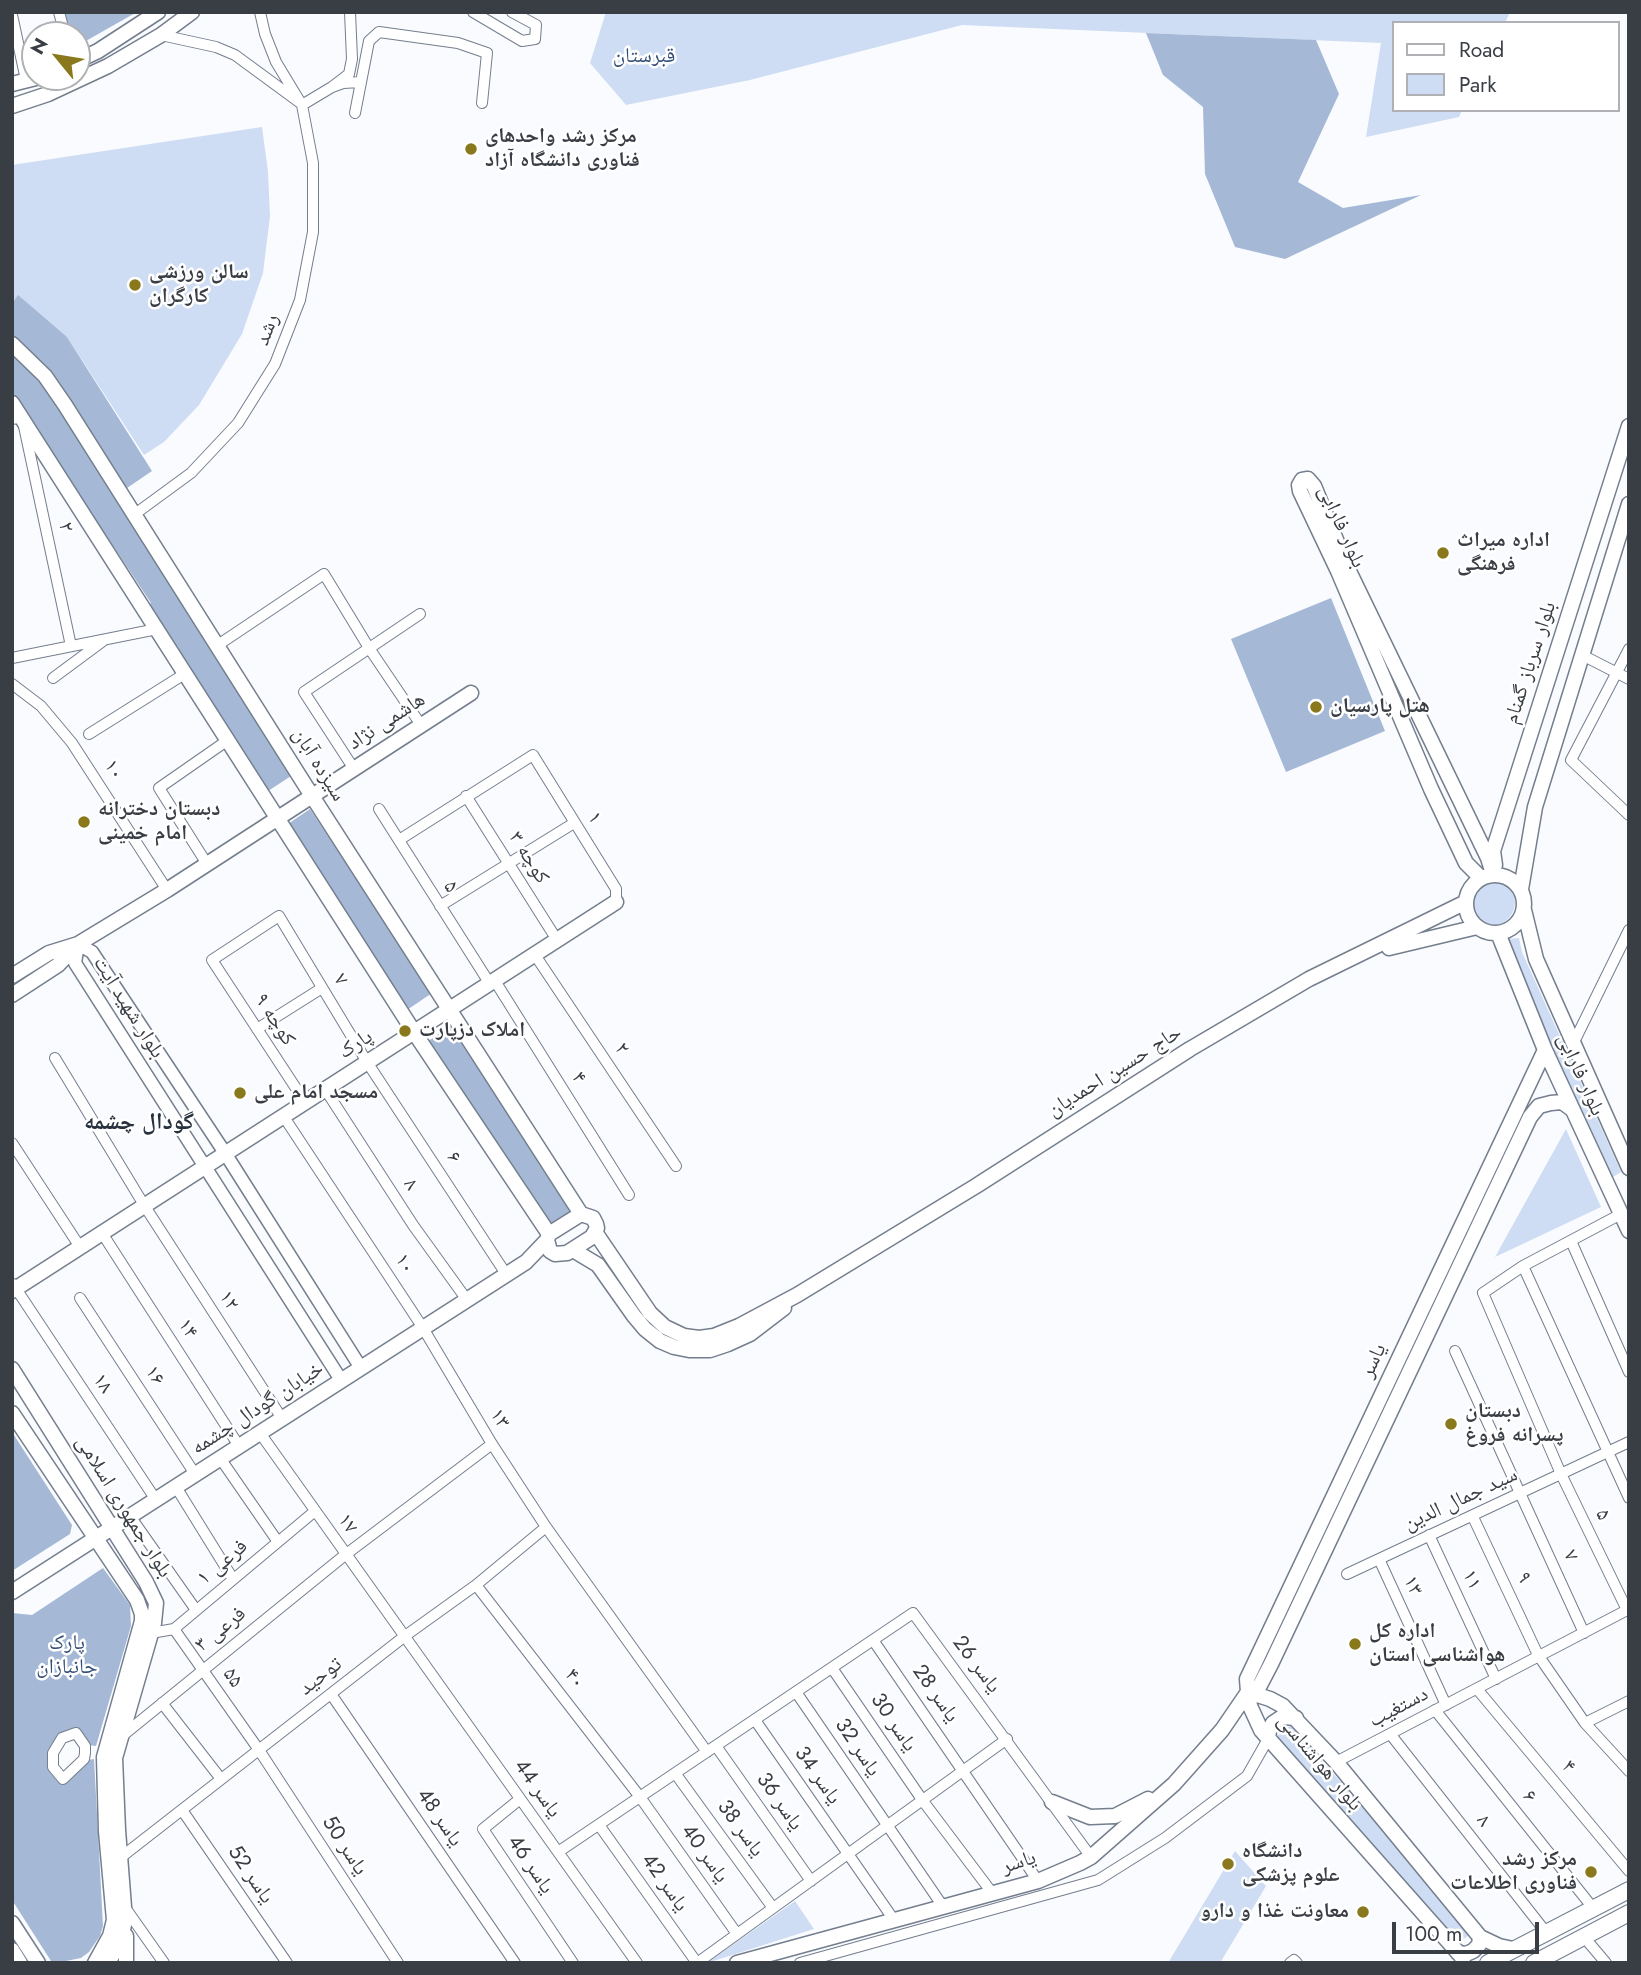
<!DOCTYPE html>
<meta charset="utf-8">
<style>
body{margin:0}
#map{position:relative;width:1641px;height:1975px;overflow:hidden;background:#f9fbff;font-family:Jost,sans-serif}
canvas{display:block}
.frame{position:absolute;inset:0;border:14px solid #393d44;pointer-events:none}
.legend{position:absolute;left:1392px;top:21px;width:228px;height:91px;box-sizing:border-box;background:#fff;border:2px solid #b0b1b4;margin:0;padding:9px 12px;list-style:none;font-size:21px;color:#393d44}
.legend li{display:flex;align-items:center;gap:14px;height:35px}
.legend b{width:35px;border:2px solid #b0b1b4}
.north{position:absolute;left:21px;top:21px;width:70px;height:70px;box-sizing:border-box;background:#fff;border:2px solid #b0b1b4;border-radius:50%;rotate:300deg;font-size:19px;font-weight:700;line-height:28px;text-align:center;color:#393d44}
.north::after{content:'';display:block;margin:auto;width:24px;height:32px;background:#89781c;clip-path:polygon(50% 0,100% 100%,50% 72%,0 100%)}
.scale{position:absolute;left:1392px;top:1922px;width:147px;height:32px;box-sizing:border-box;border:4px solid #393d44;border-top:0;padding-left:9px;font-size:21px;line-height:24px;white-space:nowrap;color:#393d44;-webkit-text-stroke:5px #fff;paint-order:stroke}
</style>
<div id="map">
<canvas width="1641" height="1975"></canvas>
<div class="frame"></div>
<ul class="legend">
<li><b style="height:9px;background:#fff"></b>Road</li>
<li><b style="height:19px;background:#ceddf3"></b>Park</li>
</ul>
<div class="north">N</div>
<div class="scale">100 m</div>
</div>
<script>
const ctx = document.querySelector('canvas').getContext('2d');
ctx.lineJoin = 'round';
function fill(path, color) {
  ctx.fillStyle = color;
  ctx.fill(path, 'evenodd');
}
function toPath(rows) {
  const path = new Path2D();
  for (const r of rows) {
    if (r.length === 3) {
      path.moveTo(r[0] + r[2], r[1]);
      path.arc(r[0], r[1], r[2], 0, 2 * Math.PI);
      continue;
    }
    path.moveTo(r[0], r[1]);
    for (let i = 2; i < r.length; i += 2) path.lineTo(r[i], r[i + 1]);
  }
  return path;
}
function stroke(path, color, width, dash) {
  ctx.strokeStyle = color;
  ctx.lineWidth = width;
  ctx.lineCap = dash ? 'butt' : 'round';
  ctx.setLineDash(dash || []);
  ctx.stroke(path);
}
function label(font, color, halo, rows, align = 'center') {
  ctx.font = font + ' Jost,"Noto Naskh Arabic",sans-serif';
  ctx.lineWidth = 5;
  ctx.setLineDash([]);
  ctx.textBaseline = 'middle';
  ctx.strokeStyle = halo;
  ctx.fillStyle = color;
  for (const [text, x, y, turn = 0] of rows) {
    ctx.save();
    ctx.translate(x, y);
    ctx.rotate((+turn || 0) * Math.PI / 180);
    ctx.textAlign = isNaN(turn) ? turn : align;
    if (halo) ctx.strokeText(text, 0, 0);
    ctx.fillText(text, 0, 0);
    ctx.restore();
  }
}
fill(toPath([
 [606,12,1510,12,1505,23,1394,23,1394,110,1462,110,1459,117,1366,137,1381,43,962,25,750,80,626,105,590,63],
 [262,127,268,172,270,216,263,273,242,334,199,405,164,442,144,455,67,337,12,297,12,165],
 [1491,902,24],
 [1519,938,1522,952,1621,1172,1608,1180,1505,939],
 [1566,1129,1601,1207,1495,1257],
 [1291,1725,1472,1933,1458,1943,1277,1736],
 [1235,1851,1266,1886,1220,1963,1168,1963],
 [795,1901,814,1929,707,1963]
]), '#ceddf3');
fill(toPath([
 [64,12,137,12,77,46,77,35,70,35],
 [1146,33,1316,40,1339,94,1298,182,1343,208,1421,195,1285,259,1235,247,1205,174,1203,107,1163,75],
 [18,295,67,337,152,471,127,488,32,353,12,336,12,303],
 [12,352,38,377,179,590,176,593,291,776,265,793,147,606,151,603,12,394],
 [1331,598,1385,731,1286,772,1231,639],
 [310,809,432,993,407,1010,285,826],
 [450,1026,572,1210,547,1227,424,1044],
 [12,1432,72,1525,70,1534,12,1571],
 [103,1568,130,1605,131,1626,96,1746,88,1745,75,1728,62,1733,52,1744,50,1752,58,1778,88,1760,94,1759,103,1926,100,1936,89,1952,81,1958,61,1962,51,1961,12,1900,12,1613,32,1615]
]), '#a5b9d6');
const minor = toPath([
 [59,12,65,35],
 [473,12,522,41,535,39,536,25,512,12],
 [12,15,26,80],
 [161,35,216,47,235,55,299,102],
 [332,87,349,74,352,59,350,12],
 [302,105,332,87,343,83,361,82],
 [355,113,369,41,379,32,458,43,487,53,482,103],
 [12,419,22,417,71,646],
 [135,514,191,473,238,423,275,364,300,300,313,232,313,163,302,105,276,62,265,34,260,12],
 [218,645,324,574,369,648,421,725],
 [1629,649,1571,760,1629,815],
 [1582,655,1629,679],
 [12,658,157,629],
 [53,678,103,641],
 [12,684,41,706,72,743,167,890],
 [89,734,186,673],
 [354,769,304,692,420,614],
 [466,796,557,940],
 [379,809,490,984],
 [399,840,533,755,616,889,616,902],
 [207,864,159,788,228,740],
 [440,906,574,823],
 [535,955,676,1166],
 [495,981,629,1195],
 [257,1029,322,988],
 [1573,1044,1629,930],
 [55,1058,144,1205,281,1417],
 [325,1089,413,1225,467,1300],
 [305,1102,212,960,279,916,367,1062,506,1274],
 [284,1117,423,1328,492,1444,546,1527,707,1752],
 [12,1143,80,1247],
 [1621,1214,1523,1266,1483,1293,1561,1474,1627,1610],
 [102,1233,239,1446],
 [1571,1241,1629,1372],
 [1523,1266,1629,1498],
 [13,1284,156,1500],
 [80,1298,195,1474],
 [1455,1351,1584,1633],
 [260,1433,637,1963],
 [220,1458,278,1542],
 [176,1487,233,1579],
 [130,1516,196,1610],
 [1473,1517,1538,1655,1585,1723,1629,1771],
 [1429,1535,1496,1679],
 [1379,1559,1446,1705],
 [1347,1574,1629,1442],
 [476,1585,640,1797,737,1934],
 [174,1629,259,1750,398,1963],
 [151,1633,174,1629,315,1511],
 [873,1640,1038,1881],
 [832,1668,923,1801,993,1894],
 [1477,1689,1629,1871],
 [796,1692,942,1905],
 [331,1694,515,1963],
 [162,1703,221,1779],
 [1435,1710,1593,1908],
 [755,1720,894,1920],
 [1585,1723,1629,1701],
 [76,1733,85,1746,85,1753,84,1759,63,1779,53,1767,53,1753,62,1738,76,1733],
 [1391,1735,1545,1931],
 [122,1736,345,1555,492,1444],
 [716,1746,811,1881],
 [1336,1762,1629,1609],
 [675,1773,773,1908],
 [520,1799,483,1829,573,1963],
 [182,1810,287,1963],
 [599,1825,697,1963,1007,1739],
 [558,1852,913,1613,1091,1857],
 [120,1858,405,1636,476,1585,546,1527],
 [126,1909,164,1963],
 [1584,1937,1606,1963],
 [800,1963,1098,1880,1165,1838,1247,1776,1268,1739],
 [1290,1963,1294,1960,1297,1963]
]);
const tertiary = toPath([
 [341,1380,75,963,78,944,92,952,225,1153,361,1368]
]);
const secondary = toPath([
 [77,61,98,51,158,12],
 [12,84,40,77],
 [12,106,48,94,108,66,161,35,192,12],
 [12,344,45,376,65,405,312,796,581,1214],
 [12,403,414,1032,549,1234],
 [1495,865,1493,851,1629,426],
 [1495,904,29],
 [1481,878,1466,863,1431,789,1338,571,1300,491,1299,485,1302,480,1308,479,1314,486,1348,569,1488,858,1493,874],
 [1521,889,1535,807,1629,504],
 [1524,910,1536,959,1629,1168],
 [1498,933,1545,1050,1629,1231],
 [1389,948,1477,927],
 [12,976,49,953,78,944,167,890,471,693],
 [12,995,58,965,77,945],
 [1545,1050,1257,1658,1247,1679,1248,1692,1259,1687,1271,1664,1530,1117,1539,1106,1551,1103,1562,1102,1573,1110],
 [581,1214,593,1218,596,1224,597,1228,592,1237,567,1253,555,1254,550,1251,547,1240,549,1234,581,1214],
 [595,1232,650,1313,665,1327,684,1336,699,1338,714,1336,739,1326,797,1295,976,1186,1190,1049,1309,979,1466,902],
 [573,1250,598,1265,634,1316,645,1329,660,1341,674,1347,689,1350,710,1350,728,1344,750,1334,784,1308],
 [12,1291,616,902],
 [12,1369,146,1582,156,1603,154,1623,115,1758,118,1830,125,1920,121,1940,108,1963],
 [12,1413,137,1600,142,1614,142,1621,104,1757,106,1831,114,1920,110,1936,95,1963],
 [12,1592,526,1262,547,1240],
 [1248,1692,1270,1699,1283,1706,1336,1762,1480,1937,1499,1946,1513,1949],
 [1248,1692,1250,1706,1261,1730,1462,1957,1463,1963],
 [1268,1739,1269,1731,1273,1723,1282,1717,1296,1718],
 [1052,1802,1090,1817,1115,1816,1148,1799],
 [12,1923,38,1963],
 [126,1936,126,1963],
 [12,1950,20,1963],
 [1458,1953,1466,1954,1473,1951,1479,1945,1480,1937],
 [737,1963,1038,1881,1080,1863,1091,1857,1174,1784,1222,1730,1248,1692]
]);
const primary = toPath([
 [1488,1963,1629,1890],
 [1534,1963,1629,1913]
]);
stroke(minor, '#747e8d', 12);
stroke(tertiary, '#747e8d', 15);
stroke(secondary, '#747e8d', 17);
stroke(primary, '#747e8d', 18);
stroke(minor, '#fff', 10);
stroke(tertiary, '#fff', 12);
stroke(secondary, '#fff', 14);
stroke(primary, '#fff', 16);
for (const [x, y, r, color] of [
 [471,149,7,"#89781c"],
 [135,285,7,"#89781c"],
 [1443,553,7,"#89781c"],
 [1316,707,7,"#89781c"],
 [84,822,7,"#89781c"],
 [405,1031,7,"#89781c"],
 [240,1093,7,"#89781c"],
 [1451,1424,7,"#89781c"],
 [1355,1644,7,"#89781c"],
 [1228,1864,7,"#89781c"],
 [1591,1872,7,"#89781c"],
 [1363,1912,7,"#89781c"]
]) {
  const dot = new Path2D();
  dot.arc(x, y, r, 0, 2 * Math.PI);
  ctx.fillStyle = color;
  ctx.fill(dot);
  stroke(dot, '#fff', 2.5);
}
label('21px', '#314d76', '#fff', [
 ["قبرستان",644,57],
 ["پارک",67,1644],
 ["جانبازان",67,1668]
]);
label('bold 21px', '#393d44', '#fff', [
 ["مرکز رشد واحدهای",485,137],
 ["فناوری دانشگاه آزاد",485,161],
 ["سالن ورزشی",149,273],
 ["کارگران",149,297],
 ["اداره میراث",1457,541],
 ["فرهنگی",1457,565],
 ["هتل پارسیان",1330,707],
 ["دبستان دخترانه",98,810],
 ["امام خمینی",98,834],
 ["املاک دزپارت",419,1031],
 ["مسجد امام علی",254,1093],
 ["دبستان",1465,1412],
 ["پسرانه فروغ",1465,1436],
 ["اداره کل",1369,1632],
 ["هواشناسی استان",1369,1656],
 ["دانشگاه",1242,1852],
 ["علوم پزشکی",1242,1876],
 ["مرکز رشد",1577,1860,"right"],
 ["فناوری اطلاعات",1577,1884,"right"],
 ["معاونت غذا و دارو",1349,1912,"right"]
], 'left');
label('21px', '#393d44', '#fff', [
 ["رشد",268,330,-69],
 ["۲",65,527,78],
 ["بلوار فارابی",1341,527,66],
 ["بلوار سرباز گمنام",1531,663,-72],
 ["هاشمی نژاد",387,722,-33],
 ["سیزده آبان",318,765,58],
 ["۱۰",113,770,57],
 ["۱",594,818,58],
 ["کوچه ۳",528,858,58],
 ["۵",450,887,58],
 ["۷",340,980,59],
 ["بلوار شهید آیت",128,1008,58],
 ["کوچه ۹",274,1020,57],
 ["پارک",356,1045,-33],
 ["۲",621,1049,56],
 ["حاج حسین احمدیان",1115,1072,-32],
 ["بلوار فارابی",1580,1075,66],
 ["۴",578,1078,58],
 ["۶",453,1158,57],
 ["۸",410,1185,57],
 ["۱۰",404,1264,57],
 ["۱۲",228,1301,57],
 ["۱۴",187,1329,57],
 ["یاسر",1374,1361,-65],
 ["۱۶",154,1376,57],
 ["۱۸",102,1384,56],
 ["خیابان گودال چشمه",258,1409,-33],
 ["۱۳",499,1419,59],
 ["سید جمال الدین",1461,1500,-25],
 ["بلوار جمهوری اسلامی",123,1507,58],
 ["۵",1602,1515,64],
 ["۱۷",347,1524,55],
 ["۷",1570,1556,65],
 ["فرعی ۱",223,1563,-40],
 ["۹",1523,1578,65],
 ["۱۱",1471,1580,65],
 ["۱۳",1412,1586,65],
 ["فرعی ۳",221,1630,-39],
 ["یاسر 26",976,1665,53],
 ["توحید",321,1677,-38],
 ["۵۵",232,1678,55],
 ["۴۰",574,1679,52],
 ["یاسر 28",935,1694,55],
 ["دستغیب",1399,1708,-28],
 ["یاسر 30",893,1723,56],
 ["یاسر 32",857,1748,56],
 ["بلوار هواشناسی",1319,1763,50],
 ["۴",1568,1767,50],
 ["یاسر 34",817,1776,55],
 ["یاسر 44",537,1789,55],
 ["۶",1529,1797,51],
 ["یاسر 36",779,1802,55],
 ["یاسر 48",439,1818,56],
 ["۸",1483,1821,52],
 ["یاسر 38",740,1829,54],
 ["یاسر 50",344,1846,57],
 ["یاسر 40",704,1854,55],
 ["یاسر",1019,1863,-18],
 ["یاسر 46",530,1865,56],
 ["یاسر 52",250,1875,56],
 ["یاسر 42",664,1883,55]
]);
label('bold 23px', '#28313e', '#fff', [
 ["گودال چشمه",139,1123]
]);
</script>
